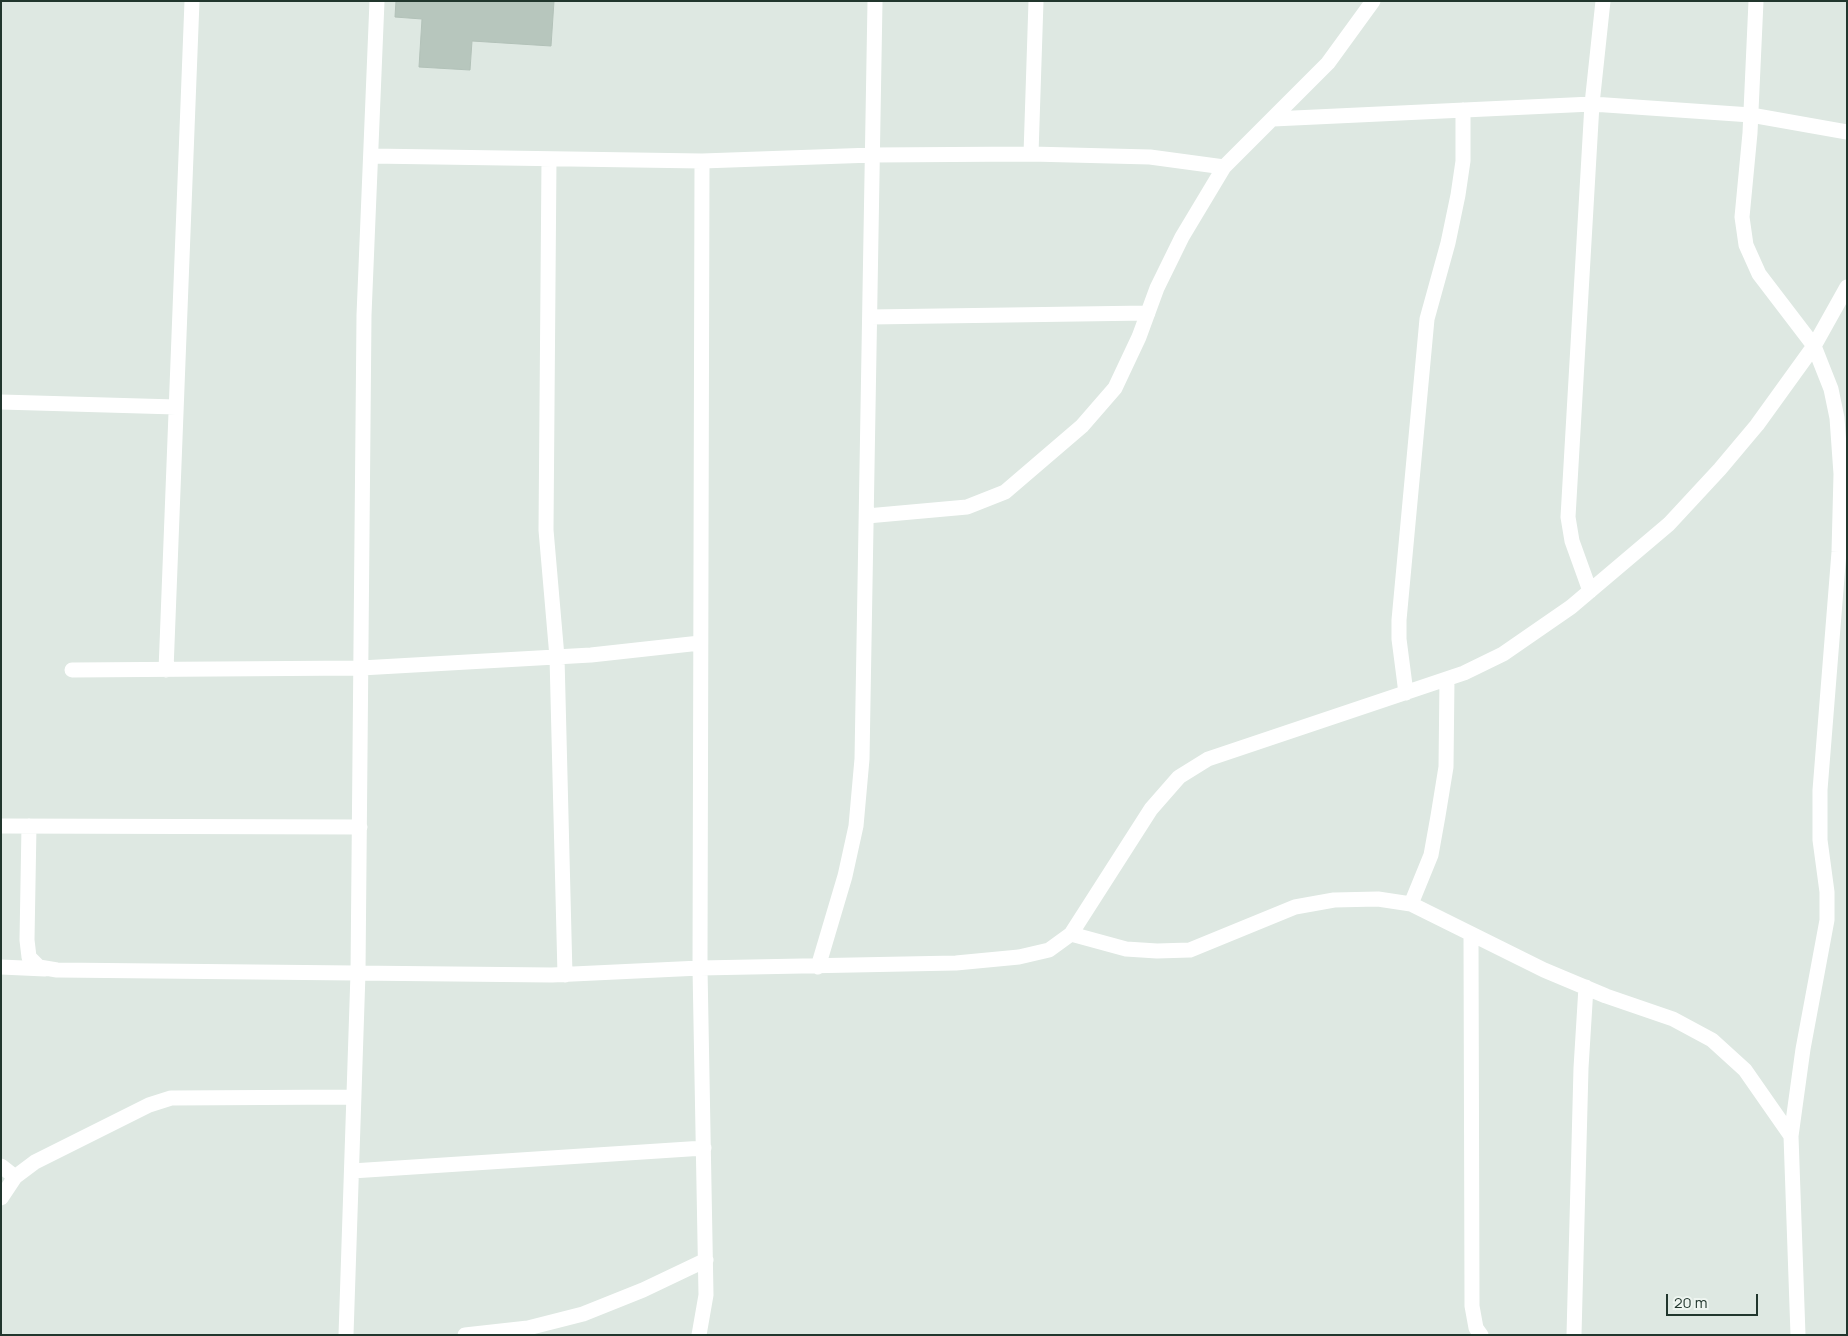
<!DOCTYPE html>
<style>
body{margin:0}
#map{position:relative;width:1848px;height:1336px;overflow:hidden;background:#dee8e2;font-family:Manrope,sans-serif}
canvas{display:block}
.frame{position:absolute;inset:0;border:2px solid #21362d;pointer-events:none}
.scale{position:absolute;left:1666px;top:1294px;width:92px;height:22px;box-sizing:border-box;border:2px solid #21362d;border-top:0;padding-left:6px;font-size:15px;line-height:18px;white-space:nowrap;color:#21362d;-webkit-text-stroke:4px #eef5f0;paint-order:stroke}
</style>
<div id="map">
<canvas width="1848" height="1336"></canvas>
<div class="frame"></div>
<div class="scale">20 m</div>
</div>
<script>
const ctx = document.querySelector('canvas').getContext('2d');
ctx.lineJoin = 'round';
function fill(path, color) {
  ctx.fillStyle = color;
  ctx.fill(path, 'evenodd');
}
function toPath(rows) {
  const path = new Path2D();
  for (const r of rows) {
    path.moveTo(r[0], r[1]);
    for (let i = 2; i < r.length; i += 2) path.lineTo(r[i], r[i + 1]);
  }
  return path;
}
function stroke(path, color, width, dash) {
  ctx.strokeStyle = color;
  ctx.lineWidth = width;
  ctx.lineCap = dash ? 'butt' : 'round';
  ctx.setLineDash(dash || []);
  ctx.stroke(path);
}
const building = toPath([
 [396,1,554,1,551,46,472,41,470,70,419,67,422,19,395,17,396,1]
]);
fill(building, '#b7c6bd');
stroke(building, '#b2c1b8', 1);
stroke(toPath([
 [1756,1,1750,133,1742,217,1746,245,1759,274,1814,346,1831,389,1837,418,1841,474,1839,552,1820,790,1820,840,1827,892,1827,920,1803,1049,1791,1136,1798,1335],
 [1273,119,1592,104,1751,115,1847,132],
 [1031,154,1036,1],
 [371,156,702,161,873,155,1031,154,1150,157,1224,167],
 [549,159,546,530,557,657,565,975],
 [870,317,1148,313],
 [1,402,176,407],
 [867,516,967,507,1005,492,1082,426,1115,388,1139,337,1157,288,1182,237,1224,167,1328,63,1373,1],
 [1590,591,1572,541,1568,517,1592,104,1603,1],
 [72,670,361,668,591,655,700,643],
 [166,670,192,1],
 [1406,693,1399,639,1399,620,1427,319,1448,243,1458,195,1463,161,1463,110],
 [1,826,360,827],
 [29,826,27,940,29,957,39,967,57,970,552,975,700,968,956,963,1019,957,1049,950,1071,934,1151,809,1179,777,1208,759,1464,673,1503,654,1571,607,1669,524,1720,469,1757,425,1814,346,1847,287],
 [1411,904,1431,855,1438,816,1446,767,1447,679],
 [1071,934,1126,949,1157,951,1190,950,1295,907,1334,900,1378,899,1411,904,1544,970,1606,996,1673,1019,1712,1040,1745,1070,1791,1136],
 [1471,935,1472,1306,1476,1328,1481,1335],
 [1,967,45,969],
 [818,967,845,876,856,826,862,759,875,1],
 [1,1166,15,1177],
 [352,1171,704,1148],
 [1,1198,15,1177,35,1162,149,1105,171,1098,354,1097],
 [346,1335,358,973,364,315,377,1],
 [465,1335,528,1328,583,1314,643,1290,706,1260],
 [699,1335,706,1295,700,968,702,161],
 [1574,1335,1581,1068,1586,987]
]), '#fff', 15);
</script>
